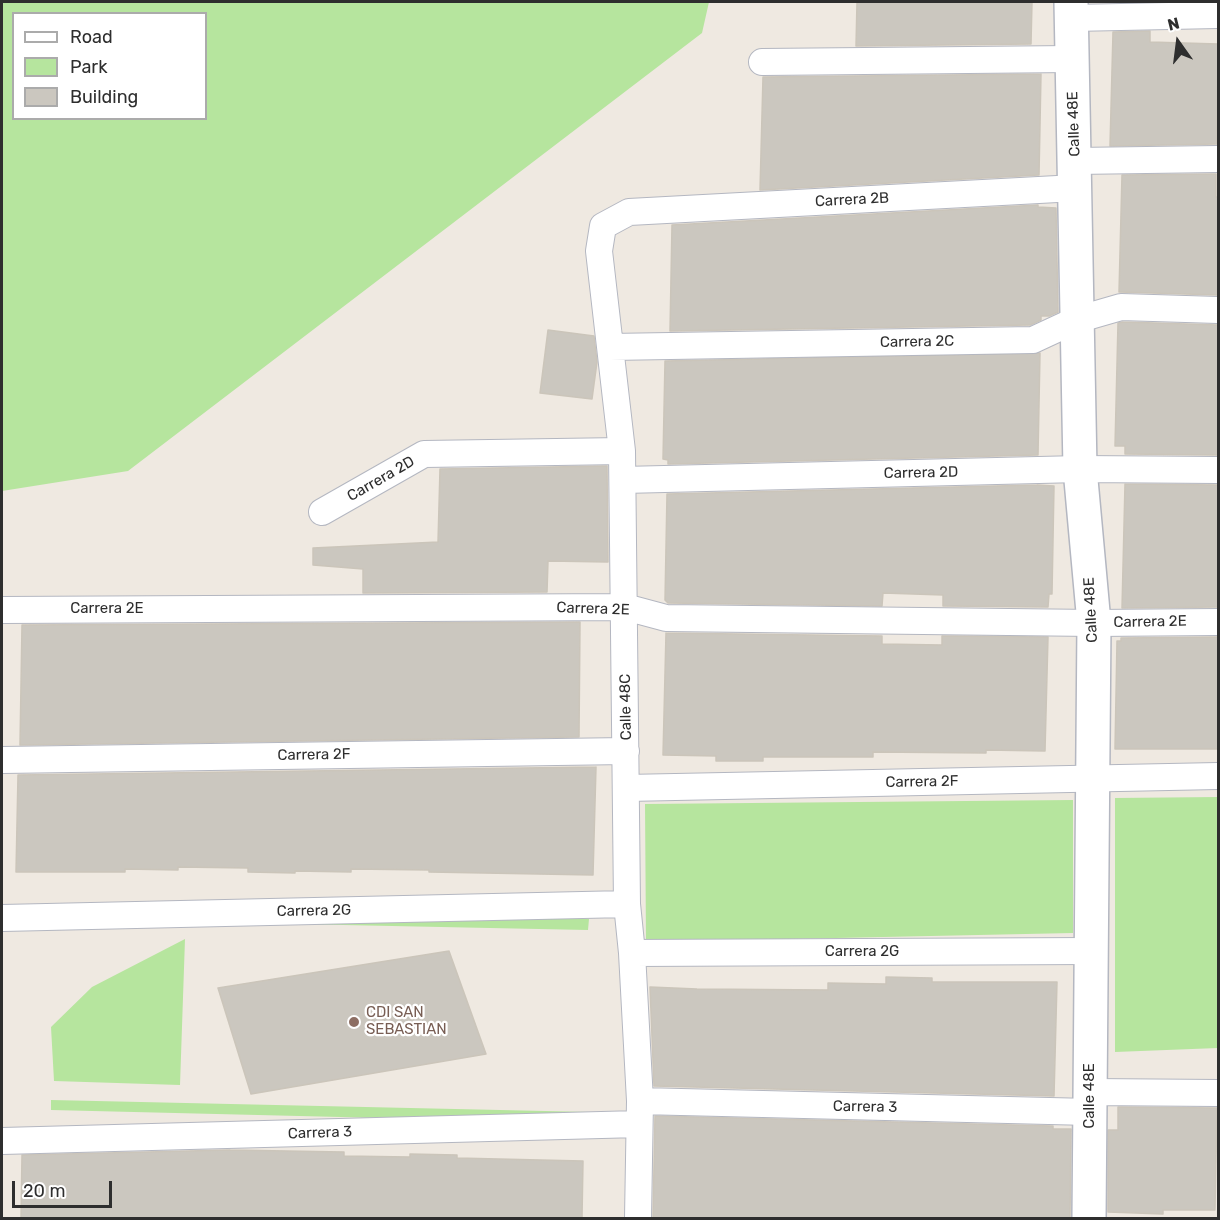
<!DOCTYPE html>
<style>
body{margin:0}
#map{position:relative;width:1220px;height:1220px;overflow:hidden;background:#efe9e1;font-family:Rubik,sans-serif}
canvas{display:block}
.frame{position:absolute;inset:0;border:3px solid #2e2e2e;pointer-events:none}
.legend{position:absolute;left:12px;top:12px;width:195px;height:108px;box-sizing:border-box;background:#fff;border:2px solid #ababab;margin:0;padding:8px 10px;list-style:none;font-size:18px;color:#2e2e2e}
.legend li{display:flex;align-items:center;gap:12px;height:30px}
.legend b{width:30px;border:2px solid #ababab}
.north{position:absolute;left:1148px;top:12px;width:60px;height:60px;-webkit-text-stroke:4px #fff;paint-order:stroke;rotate:346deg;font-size:16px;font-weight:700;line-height:24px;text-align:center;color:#2e2e2e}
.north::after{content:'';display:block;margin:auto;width:21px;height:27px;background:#2e2e2e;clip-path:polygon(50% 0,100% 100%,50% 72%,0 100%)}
.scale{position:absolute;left:12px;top:1181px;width:100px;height:27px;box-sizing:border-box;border:3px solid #2e2e2e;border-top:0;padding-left:8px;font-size:18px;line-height:21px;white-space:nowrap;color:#2e2e2e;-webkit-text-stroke:4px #fff;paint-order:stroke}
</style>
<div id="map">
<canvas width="1220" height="1220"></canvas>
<div class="frame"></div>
<ul class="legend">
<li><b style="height:8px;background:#fff"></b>Road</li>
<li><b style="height:16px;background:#b6e59e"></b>Park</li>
<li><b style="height:16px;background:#cbc7bf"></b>Building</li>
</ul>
<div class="north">N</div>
<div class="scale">20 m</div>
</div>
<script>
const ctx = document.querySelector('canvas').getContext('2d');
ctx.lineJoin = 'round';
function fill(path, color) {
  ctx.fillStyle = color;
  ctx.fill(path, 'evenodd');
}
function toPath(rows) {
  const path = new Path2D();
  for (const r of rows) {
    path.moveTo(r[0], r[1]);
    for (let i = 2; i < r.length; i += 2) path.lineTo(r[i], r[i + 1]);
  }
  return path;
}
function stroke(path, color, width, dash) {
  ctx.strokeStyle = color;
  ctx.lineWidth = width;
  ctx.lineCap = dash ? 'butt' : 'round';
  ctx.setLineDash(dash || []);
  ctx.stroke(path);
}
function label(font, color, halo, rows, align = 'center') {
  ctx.font = font + ' Rubik,sans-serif';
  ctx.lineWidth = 4.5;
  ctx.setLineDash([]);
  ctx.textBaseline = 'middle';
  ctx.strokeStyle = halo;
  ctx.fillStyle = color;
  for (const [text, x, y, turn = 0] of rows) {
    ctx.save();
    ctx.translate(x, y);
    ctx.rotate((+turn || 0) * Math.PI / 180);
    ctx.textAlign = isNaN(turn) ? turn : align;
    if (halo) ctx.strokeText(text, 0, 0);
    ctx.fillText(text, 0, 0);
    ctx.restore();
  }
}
fill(toPath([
 [2,2,709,2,702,33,128,471,2,491],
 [14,14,206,14,206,118,14,118],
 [1218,797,1218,1048,1115,1052,1115,798],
 [1073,800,1073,933,646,942,645,804],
 [50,909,589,919,588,930,49,919],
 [185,939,180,1085,54,1081,51,1027,92,987],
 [51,1100,590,1112,589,1123,51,1110]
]), '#b6e59e');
const building = toPath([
 [857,2,1032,2,1031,44,856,46,857,2],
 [1150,31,1150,42,1218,44,1217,144,1110,146,1113,32,1150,31],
 [1041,74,1039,175,760,190,763,77,1041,74],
 [1216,174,1216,197,1218,197,1218,295,1119,292,1122,175,1216,174],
 [1038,205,1038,207,1056,208,1058,312,1049,316,1041,316,1041,320,1030,325,670,331,672,225,1038,205],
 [1123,322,1218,325,1218,455,1125,454,1125,446,1115,446,1118,323,1123,322],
 [548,330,594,336,597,362,592,399,540,393,548,330],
 [1040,353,1038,455,668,464,668,460,663,459,665,361,1040,353],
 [607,466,608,562,548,561,547,592,363,593,363,569,313,565,313,548,438,542,440,469,607,466],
 [1125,484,1218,485,1218,607,1122,608,1125,484],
 [1037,485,1054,486,1052,594,1049,594,1048,607,943,606,943,595,883,593,882,606,668,603,665,600,667,494,1037,485],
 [580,622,579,737,20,745,22,625,580,622],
 [666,633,882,636,882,644,942,645,942,636,1048,637,1045,751,986,750,986,753,873,752,873,757,763,757,763,761,716,761,716,756,663,755,666,633],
 [1218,637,1218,749,1115,749,1117,641,1121,641,1121,638,1218,637],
 [596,767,593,875,429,872,429,870,351,869,351,872,295,871,295,873,248,872,248,868,178,867,178,870,125,869,125,872,16,872,18,775,596,767],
 [449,951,486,1054,251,1094,218,988,449,951],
 [886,977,932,978,932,982,1057,982,1054,1096,654,1086,650,987,697,989,828,990,828,983,886,984,886,977],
 [1118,1107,1217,1108,1215,1210,1163,1210,1163,1214,1108,1212,1108,1130,1118,1130,1118,1107],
 [655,1116,1053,1126,1053,1129,1071,1129,1070,1218,653,1218,655,1116],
 [230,1150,344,1152,344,1156,410,1157,410,1154,457,1155,457,1158,583,1161,582,1218,21,1218,22,1155,230,1150]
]);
fill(building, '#cbc7bf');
stroke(building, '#cbc5ba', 1.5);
const street = toPath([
 [1072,18,1218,15],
 [762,62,1071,59],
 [1075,161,1218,159],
 [610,347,1033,340,1076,320,1121,307,1218,310],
 [623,480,1080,469,1218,470],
 [322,512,424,454,622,451],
 [2,610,625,607,666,618,1094,623,1218,622],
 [2,760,626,751],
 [626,788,1218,776],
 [2,918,627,904],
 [632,953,1091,951],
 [1090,1092,1218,1093],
 [640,1101,1090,1112],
 [2,1141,639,1124],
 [638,1218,640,1101,632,953,627,904,622,451,599,251,603,226,629,212,1076,188]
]);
const secondary = toPath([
 [1071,2,1080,469,1094,623,1089,1218]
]);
stroke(street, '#b4b7c1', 28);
stroke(secondary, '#b4b7c1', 36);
stroke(street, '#fff', 26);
stroke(secondary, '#fff', 33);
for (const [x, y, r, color] of [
 [354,1022,6,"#8d6e63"]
]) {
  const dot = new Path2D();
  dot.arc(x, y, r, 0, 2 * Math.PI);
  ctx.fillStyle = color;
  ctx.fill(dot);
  stroke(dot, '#fff', 2);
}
label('15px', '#2e2e2e', '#fff', [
 ["Calle 48E",1074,124,-92],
 ["Carrera 2B",852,200,-3],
 ["Carrera 2C",917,342,-1],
 ["Carrera 2D",921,473,-1],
 ["Carrera 2D",381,479,-30],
 ["Carrera 2E",107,609],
 ["Carrera 2E",593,609,2],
 ["Calle 48E",1091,610,-93],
 ["Carrera 2E",1150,622,-1],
 ["Calle 48C",626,707,-91],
 ["Carrera 2F",314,755,-1],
 ["Carrera 2F",922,782,-1],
 ["Carrera 2G",314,911,-1],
 ["Carrera 2G",862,952],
 ["Calle 48E",1090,1096,-90],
 ["Carrera 3",865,1107,1],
 ["Carrera 3",320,1133,-2]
]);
label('15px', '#785e54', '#fff', [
 ["CDI SAN",366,1013],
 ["SEBASTIAN",366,1030]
], 'left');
</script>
